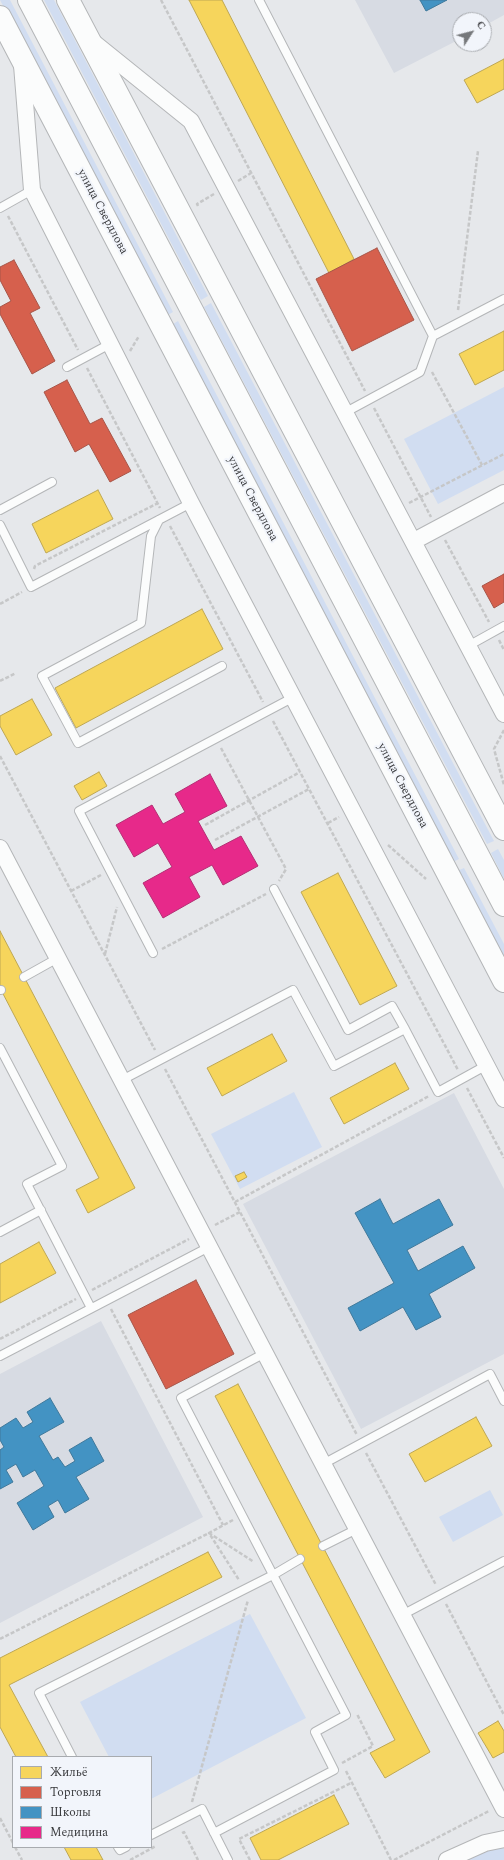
<!DOCTYPE html>
<meta charset="utf-8">
<style>
body{margin:0}
#map{position:relative;width:504px;height:1860px;overflow:hidden;background:#e6e8eb;font-family:Spectral,serif}
canvas{display:block}
.legend{position:absolute;left:12px;top:1756px;width:140px;height:92px;box-sizing:border-box;background:#f2f5fb;border:1px solid #a8abaf;margin:0;padding:5px 7px;list-style:none;font-size:12px;color:#3a3b3e}
.legend li{display:flex;align-items:center;gap:8px;height:20px}
.legend b{width:20px;border:1px solid #a8abaf}
.north{position:absolute;left:452px;top:12px;width:40px;height:40px;box-sizing:border-box;background:#f2f5fb;border:1px solid #a8abaf;border-radius:50%;rotate:54deg;font-size:11px;font-weight:700;line-height:16px;text-align:center;color:#3a3b3e}
.north::after{content:'';display:block;margin:auto;width:14px;height:18px;background:#76787b;clip-path:polygon(50% 0,100% 100%,50% 72%,0 100%)}
</style>
<div id="map">
<canvas width="504" height="1860"></canvas>
<ul class="legend">
<li><b style="height:11px;background:#f6d55c"></b>Жильё</li>
<li><b style="height:11px;background:#d6604d"></b>Торговля</li>
<li><b style="height:11px;background:#4393c3"></b>Школы</li>
<li><b style="height:11px;background:#e7298a"></b>Медицина</li>
</ul>
<div class="north">С</div>
</div>
<script>
const ctx = document.querySelector('canvas').getContext('2d');
ctx.lineJoin = 'round';
function fill(path, color) {
  ctx.fillStyle = color;
  ctx.fill(path, 'evenodd');
}
function toPath(rows) {
  const path = new Path2D();
  for (const r of rows) {
    path.moveTo(r[0], r[1]);
    for (let i = 2; i < r.length; i += 2) path.lineTo(r[i], r[i + 1]);
  }
  return path;
}
function stroke(path, color, width, dash) {
  ctx.strokeStyle = color;
  ctx.lineWidth = width;
  ctx.lineCap = dash ? 'butt' : 'round';
  ctx.setLineDash(dash || []);
  ctx.stroke(path);
}
function label(font, color, halo, rows, align = 'center') {
  ctx.font = font + ' Spectral,serif';
  ctx.lineWidth = 4;
  ctx.setLineDash([]);
  ctx.textBaseline = 'middle';
  ctx.strokeStyle = halo;
  ctx.fillStyle = color;
  for (const [text, x, y, turn = 0] of rows) {
    ctx.save();
    ctx.translate(x, y);
    ctx.rotate((+turn || 0) * Math.PI / 180);
    ctx.textAlign = isNaN(turn) ? turn : align;
    if (halo) ctx.strokeText(text, 0, 0);
    ctx.fillText(text, 0, 0);
    ctx.restore();
  }
}
fill(toPath([
 [355,0,504,0,504,15,484,26,484,20,460,20,460,39,394,73],
 [454,1093,504,1189,504,1354,361,1429,243,1204],
 [101,1321,203,1517,0,1623,0,1374]
]), '#d7dbe3');
fill(toPath([
 [0,0,10,0,173,312,166,316],
 [44,0,54,0,208,296,201,300],
 [211,303,494,841,487,844,204,307],
 [178,321,459,859,451,863,170,326],
 [504,387,504,470,438,504,404,439],
 [498,849,504,860,504,879,491,853],
 [464,868,504,944,504,961,457,871],
 [294,1092,322,1147,240,1189,211,1134],
 [490,1490,503,1515,453,1542,439,1517],
 [250,1614,306,1718,151,1799,151,1757,109,1757,80,1702],
 [504,1845,504,1860,458,1860]
]), '#d1ddf1');
const homes = toPath([
 [189,0,222,0,354,259,329,273,189,0],
 [504,59,504,89,477,103,464,80,504,59],
 [504,331,504,370,475,385,459,354,504,331],
 [98,490,113,519,46,553,32,524,98,490],
 [202,609,223,649,76,728,55,688,202,609],
 [32,699,52,735,16,755,0,726,0,716,32,699],
 [99,772,107,786,82,800,74,786,99,772],
 [338,873,397,986,360,1005,301,892,338,873],
 [0,931,135,1188,88,1213,76,1190,99,1178,0,988,0,931],
 [272,1034,287,1061,222,1096,207,1068,272,1034],
 [395,1063,409,1089,344,1124,330,1098,395,1063],
 [244,1172,247,1177,238,1182,235,1176,244,1172],
 [39,1242,56,1273,0,1303,0,1264,39,1242],
 [238,1384,430,1752,385,1778,370,1753,395,1740,215,1396,238,1384],
 [476,1417,492,1446,425,1482,409,1454,476,1417],
 [208,1552,222,1577,9,1685,48,1757,16,1757,0,1727,0,1658,208,1552],
 [498,1721,504,1731,504,1752,493,1758,478,1733,498,1721],
 [334,1795,349,1824,278,1860,261,1860,250,1838,334,1795],
 [64,1847,96,1847,103,1860,71,1860,64,1847]
]);
fill(homes, '#f6d55c');
stroke(homes, '#bea753', 1);
const shops = toPath([
 [377,248,414,320,352,351,316,279,377,248],
 [14,260,40,308,30,313,55,361,32,374,0,314,0,307,11,301,0,280,0,267,14,260],
 [67,380,90,424,102,418,131,471,110,482,89,444,75,452,44,392,67,380],
 [504,574,504,602,494,608,482,586,504,574],
 [196,1280,234,1354,166,1389,128,1315,196,1280]
]);
fill(shops, '#d6604d');
stroke(shops, '#a75548', 1);
const schools = toPath([
 [420,0,447,0,426,11,420,0],
 [380,1199,393,1224,439,1199,453,1225,407,1250,418,1271,463,1246,475,1268,429,1294,441,1317,416,1330,403,1307,360,1331,348,1308,394,1283,355,1213,380,1199],
 [50,1398,64,1422,39,1436,53,1460,58,1457,65,1467,75,1461,69,1450,91,1437,104,1461,76,1477,89,1499,65,1513,58,1500,48,1506,54,1517,33,1530,17,1503,44,1486,35,1470,23,1477,16,1464,6,1470,13,1482,0,1489,0,1450,4,1447,0,1440,0,1428,16,1418,23,1428,33,1422,27,1412,50,1398]
]);
fill(schools, '#4393c3');
stroke(schools, '#40799b', 1);
const health = toPath([
 [210,774,227,806,198,821,214,850,241,836,258,866,223,885,212,865,189,877,200,897,163,918,143,883,172,867,158,843,134,857,116,825,152,805,163,824,185,812,175,794,210,774]
]);
fill(health, '#e7298a');
stroke(health, '#b32e73', 1);
const service = toPath([
 [259,0,433,336,420,372,346,412],
 [0,208,32,190],
 [433,336,504,299],
 [67,367,110,344],
 [0,510,52,482],
 [159,520,151,536,141,623,42,676,78,743,222,666],
 [0,525,31,587,191,503],
 [468,646,504,626],
 [274,889,348,1030,392,1006,405,1029],
 [153,953,79,811,294,697],
 [24,977,58,958],
 [0,990,1,990],
 [0,1048,62,1166,27,1184,91,1308],
 [122,1080,293,990,334,1066,405,1029,438,1092,487,1065],
 [0,1232,41,1210],
 [0,1356,209,1247],
 [323,1464,490,1374,504,1401],
 [323,1546,357,1529],
 [402,1615,504,1561],
 [72,1757,39,1693,273,1575,300,1559],
 [214,1833,334,1770,315,1732,346,1715,181,1398,265,1353],
 [151,1835,202,1809,228,1860],
 [118,1847,120,1850,126,1847]
]);
const minor = toPath([
 [93,42,191,121,504,714],
 [22,65,32,190,191,503,504,1099],
 [414,541,504,493],
 [0,848,504,1809],
 [447,1860,485,1843,504,1839]
]);
const secondary = toPath([
 [29,0,504,905],
 [68,0,504,829],
 [0,17,504,981]
]);
stroke(service, '#b4b6b8', 10);
stroke(minor, '#b4b6b8', 18);
stroke(secondary, '#b4b6b8', 24);
stroke(toPath([
 [161,0,365,391],
 [238,181,251,173],
 [198,206,197,204,214,194],
 [8,216,78,350],
 [458,310,478,151],
 [130,351,139,336],
 [87,368,160,508],
 [432,372,482,465],
 [374,408,431,517],
 [409,503,504,454],
 [170,526,263,702],
 [445,540,489,622],
 [34,569,35,566,158,503],
 [0,604,22,592],
 [499,640,504,650],
 [0,681,16,673],
 [273,721,458,1070],
 [504,730,494,749,504,785],
 [221,748,286,869,279,881],
 [0,756,155,1050],
 [328,823,339,817],
 [205,825,300,772],
 [215,840,309,789],
 [388,845,426,879],
 [71,891,101,875],
 [162,949,266,894],
 [105,954,117,907],
 [165,1069,357,1435],
 [467,1088,504,1158],
 [235,1202,429,1096],
 [215,1225,240,1212],
 [92,1290,189,1239],
 [111,1309,223,1525],
 [0,1339,76,1299],
 [366,1453,436,1585],
 [233,1520,209,1533,239,1580],
 [446,1604,504,1715],
 [0,1639,209,1533,254,1562],
 [342,1763,373,1746,357,1714],
 [346,1771,391,1860],
 [192,1802,248,1600],
 [0,1818,13,1843],
 [182,1833,184,1832,198,1860],
 [15,1847,22,1860],
 [130,1860,156,1846],
 [250,1860,239,1839,351,1783],
 [394,1860,489,1811]
]), '#c6c7c8', 2.5, [4, 2]);
stroke(service, '#fbfcfc', 8);
stroke(minor, '#fbfcfc', 16);
stroke(secondary, '#fbfcfc', 22);
label('12px', '#3a3b3e', '#f2f5fb', [
 ["улица Свердлова",102,212,62],
 ["улица Свердлова",252,499,62],
 ["улица Свердлова",402,786,62]
]);
</script>
